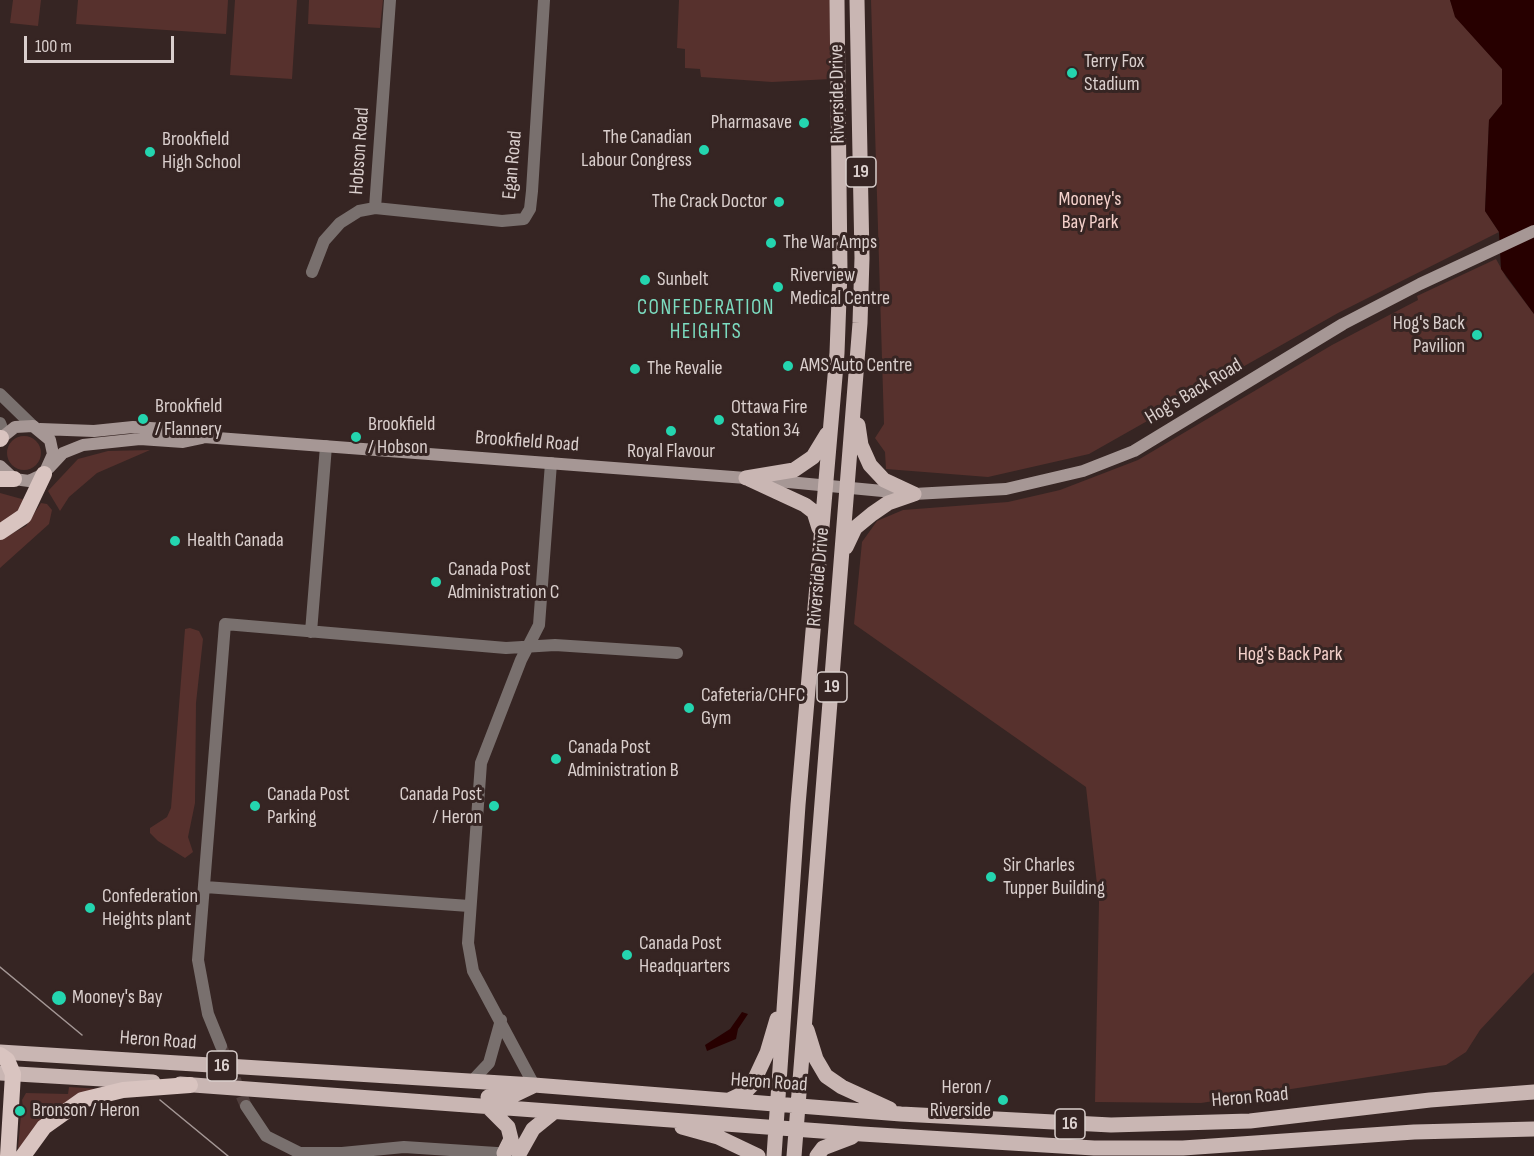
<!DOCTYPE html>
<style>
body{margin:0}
#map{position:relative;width:1534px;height:1156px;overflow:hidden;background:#362523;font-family:"Sofia Sans Condensed",sans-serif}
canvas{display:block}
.scale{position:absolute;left:24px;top:36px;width:150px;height:27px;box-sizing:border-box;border:3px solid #dacfcd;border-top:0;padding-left:8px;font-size:18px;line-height:21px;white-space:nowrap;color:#dacfcd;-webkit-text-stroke:4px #362523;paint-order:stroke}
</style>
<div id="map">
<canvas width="1534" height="1156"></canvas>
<div class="scale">100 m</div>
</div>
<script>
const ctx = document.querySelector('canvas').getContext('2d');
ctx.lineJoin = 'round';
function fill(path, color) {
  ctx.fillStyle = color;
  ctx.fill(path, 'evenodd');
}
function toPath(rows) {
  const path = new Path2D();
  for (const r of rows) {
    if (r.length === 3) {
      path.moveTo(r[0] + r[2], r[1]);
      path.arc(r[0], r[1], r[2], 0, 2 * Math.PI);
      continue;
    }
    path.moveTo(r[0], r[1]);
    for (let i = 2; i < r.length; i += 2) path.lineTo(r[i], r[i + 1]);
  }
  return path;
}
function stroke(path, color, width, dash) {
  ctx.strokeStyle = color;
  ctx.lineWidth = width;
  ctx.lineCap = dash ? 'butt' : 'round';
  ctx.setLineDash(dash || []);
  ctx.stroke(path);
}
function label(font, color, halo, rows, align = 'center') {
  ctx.font = font + ' "Sofia Sans Condensed",sans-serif';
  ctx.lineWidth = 6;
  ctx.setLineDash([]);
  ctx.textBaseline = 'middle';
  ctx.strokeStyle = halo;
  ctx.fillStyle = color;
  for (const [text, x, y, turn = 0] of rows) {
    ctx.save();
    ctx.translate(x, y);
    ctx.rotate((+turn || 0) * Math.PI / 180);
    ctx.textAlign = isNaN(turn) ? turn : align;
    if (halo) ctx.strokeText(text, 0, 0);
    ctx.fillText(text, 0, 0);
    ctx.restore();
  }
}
fill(toPath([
 [13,0,41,0,38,26,10,23],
 [78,0,228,0,226,34,76,24],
 [235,0,297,0,292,79,230,75],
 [309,0,383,0,380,28,308,24],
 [679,0,830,0,831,79,772,82,701,77,700,69,685,68,685,49,677,48],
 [871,0,1450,0,1456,17,1502,69,1502,104,1489,120,1485,211,1499,232,1338,313,1089,454,988,477,886,469,885,452,875,438,884,424],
 [1496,259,1506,277,1534,314,1534,972,1480,1030,1466,1052,1446,1065,1201,1103,1095,1102,1099,902,1086,787,854,624,862,542,877,521,903,510,1008,502,1060,490,1138,460,1332,345,1418,300,1417,296],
 [24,453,17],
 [150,450,97,473,69,497,60,511,48,491,78,459,108,451],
 [0,493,29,501,0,527],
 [41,503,47,504,52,510,49,524,0,568,0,540,26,526],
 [190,628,199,631,203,639,196,703,195,803,188,837,193,852,185,858,158,841,150,833,150,828,167,817,171,808,185,629],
 [69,1087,100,1089,20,1149,18,1148,21,1115,24,1115,22,1100,26,1093,68,1094]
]), '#57312d');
fill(toPath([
 [1450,0,1534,0,1534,314,1501,269,1499,232,1485,211,1489,120,1502,104,1502,69,1455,17],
 [742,1012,748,1014,738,1029,736,1039,707,1051,705,1045,730,1029]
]), '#270000');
stroke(toPath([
 [221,1046,246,1106]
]), '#4f3e3c', 12, [12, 6]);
stroke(toPath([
 [375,208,390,0],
 [312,272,324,241,340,223,359,211,375,208,502,221,524,219,530,209,532,191,544,0],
 [311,632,326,446],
 [205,887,469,906],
 [221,1046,208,1014,198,960,225,624,506,648,555,645,677,653],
 [472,1081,489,1063,501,1020],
 [534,1085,473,971,468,943,481,763,521,660,539,625,551,463],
 [246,1106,266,1136,300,1153,342,1153,404,1147,512,1154]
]), '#79706e', 12);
stroke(toPath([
 [0,394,33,426],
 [0,423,4,433]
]), '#79706e', 12);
stroke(toPath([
 [40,429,94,431,133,427,183,430,204,437,746,478,914,494,1006,489,1083,471,1134,451,1343,324,1420,284,1534,231],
 [0,439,15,427,33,426,50,440,53,454,44,474,29,481,14,479,0,466],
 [49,468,63,453,83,445,140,439,183,442,202,438]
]), '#a69795', 12);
stroke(toPath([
 [858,425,861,445,870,465,884,480,914,494],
 [746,478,794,470,813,457,827,434],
 [749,479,805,505,814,512,819,528],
 [846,547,855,528,872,514,888,503,914,494],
 [807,1030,816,1059,826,1076,842,1087,890,1109],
 [0,1052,534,1085,901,1114,1111,1125,1250,1121,1430,1100,1534,1092],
 [0,1073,153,1082],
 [180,1084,862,1134,1094,1148,1183,1148,1414,1132,1534,1129],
 [488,1097,510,1097,533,1086],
 [729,1100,744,1093,752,1085,767,1053,777,1019],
 [487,1106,508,1127,511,1139,504,1153],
 [682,1127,718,1137,758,1156],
 [519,1154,533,1129,554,1112],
 [774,1156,798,805,837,353,840,271,837,0],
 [794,1156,860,323,862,258,857,0],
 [817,1156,823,1148,852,1137]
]), '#c9b6b3', 15);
stroke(toPath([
 [0,439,1,438],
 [0,479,14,479],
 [0,532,24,516,44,474],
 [0,1055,7,1060,13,1074,8,1156],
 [23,1156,44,1127,82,1100,123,1090,190,1085]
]), '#d9c4c0', 16);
stroke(toPath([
 [0,967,82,1035],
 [160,1100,228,1156]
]), '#a49795', 1.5);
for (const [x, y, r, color] of [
 [1072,73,6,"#24d5af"],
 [804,123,6,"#24d5af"],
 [704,150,6,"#24d5af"],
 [150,152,6,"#24d5af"],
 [779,202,6,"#24d5af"],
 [771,243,6,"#24d5af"],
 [645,280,6,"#24d5af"],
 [778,287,6,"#24d5af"],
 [1477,335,6,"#24d5af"],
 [788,366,6,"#24d5af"],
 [635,369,6,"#24d5af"],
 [143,419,6,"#24d5af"],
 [719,420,6,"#24d5af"],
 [671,431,6,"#24d5af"],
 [356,437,6,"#24d5af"],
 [175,541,6,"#24d5af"],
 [436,582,6,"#24d5af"],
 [689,708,6,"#24d5af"],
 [556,759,6,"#24d5af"],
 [255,806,6,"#24d5af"],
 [494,806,6,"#24d5af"],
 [991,877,6,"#24d5af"],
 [90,908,6,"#24d5af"],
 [627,955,6,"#24d5af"],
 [59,998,8,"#24d5af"],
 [1003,1100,6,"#24d5af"],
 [20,1111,6,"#24d5af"]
]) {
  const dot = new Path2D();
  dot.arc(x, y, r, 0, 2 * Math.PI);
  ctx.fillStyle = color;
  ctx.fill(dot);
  stroke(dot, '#362523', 2);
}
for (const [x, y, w] of [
 [861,172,30],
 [832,687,30],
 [222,1066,30],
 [1070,1124,30]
]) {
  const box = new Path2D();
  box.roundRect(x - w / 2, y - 15, w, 30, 4.5);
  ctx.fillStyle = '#362523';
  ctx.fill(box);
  stroke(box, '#dacfcd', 1.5);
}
label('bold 18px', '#dacfcd', null, [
 ["19",861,172],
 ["19",832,687],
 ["16",222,1066],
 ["16",1070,1124]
]);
label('20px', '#dacfcd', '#362523', [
 ["Terry Fox",1084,62],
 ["Stadium",1084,85],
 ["Pharmasave",792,123,"right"],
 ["The Canadian",692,138,"right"],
 ["Labour Congress",692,161,"right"],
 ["Brookfield",162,140],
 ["High School",162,163],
 ["The Crack Doctor",767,202,"right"],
 ["The War Amps",783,243],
 ["Riverview",790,276],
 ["Medical Centre",790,299],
 ["Sunbelt",657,280],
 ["Hog's Back",1465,324,"right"],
 ["Pavilion",1465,347,"right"],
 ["AMS Auto Centre",800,366],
 ["The Revalie",647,369],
 ["Brookfield",155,407],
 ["/ Flannery",155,430],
 ["Ottawa Fire",731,408],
 ["Station 34",731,431],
 ["Brookfield",368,425],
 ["/ Hobson",368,448],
 ["Royal Flavour",671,452,"center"],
 ["Health Canada",187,541],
 ["Canada Post",448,570],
 ["Administration C",448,593],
 ["Cafeteria/CHFC",701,696],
 ["Gym",701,719],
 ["Canada Post",568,748],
 ["Administration B",568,771],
 ["Canada Post",267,795],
 ["Parking",267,818],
 ["Canada Post",482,795,"right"],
 ["/ Heron",482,818,"right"],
 ["Sir Charles",1003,866],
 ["Tupper Building",1003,889],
 ["Confederation",102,897],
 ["Heights plant",102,920],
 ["Canada Post",639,944],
 ["Headquarters",639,967],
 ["Mooney's Bay",72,998],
 ["Heron /",991,1088,"right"],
 ["Riverside",991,1111,"right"],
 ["Bronson / Heron",32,1111]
], 'left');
label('20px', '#dacfcd', '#362523', [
 ["Riverside Drive",838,94,-91],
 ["Hobson Road",360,151,-86],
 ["Egan Road",513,165,-85],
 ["Hog's Back Road",1194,392,-31],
 ["Brookfield Road",527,442,4],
 ["Riverside Drive",819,577,-85],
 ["Heron Road",158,1041,4],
 ["Heron Road",769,1083,4],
 ["Heron Road",1250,1098,-5]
]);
label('20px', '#f4d1cb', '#362523', [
 ["Mooney's",1090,200],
 ["Bay Park",1090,223],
 ["Hog's Back Park",1290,655]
]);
ctx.letterSpacing = '1.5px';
label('21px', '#7cdcc0', '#362523', [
 ["CONFEDERATION",706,309],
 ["HEIGHTS",706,333]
]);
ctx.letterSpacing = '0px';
</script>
